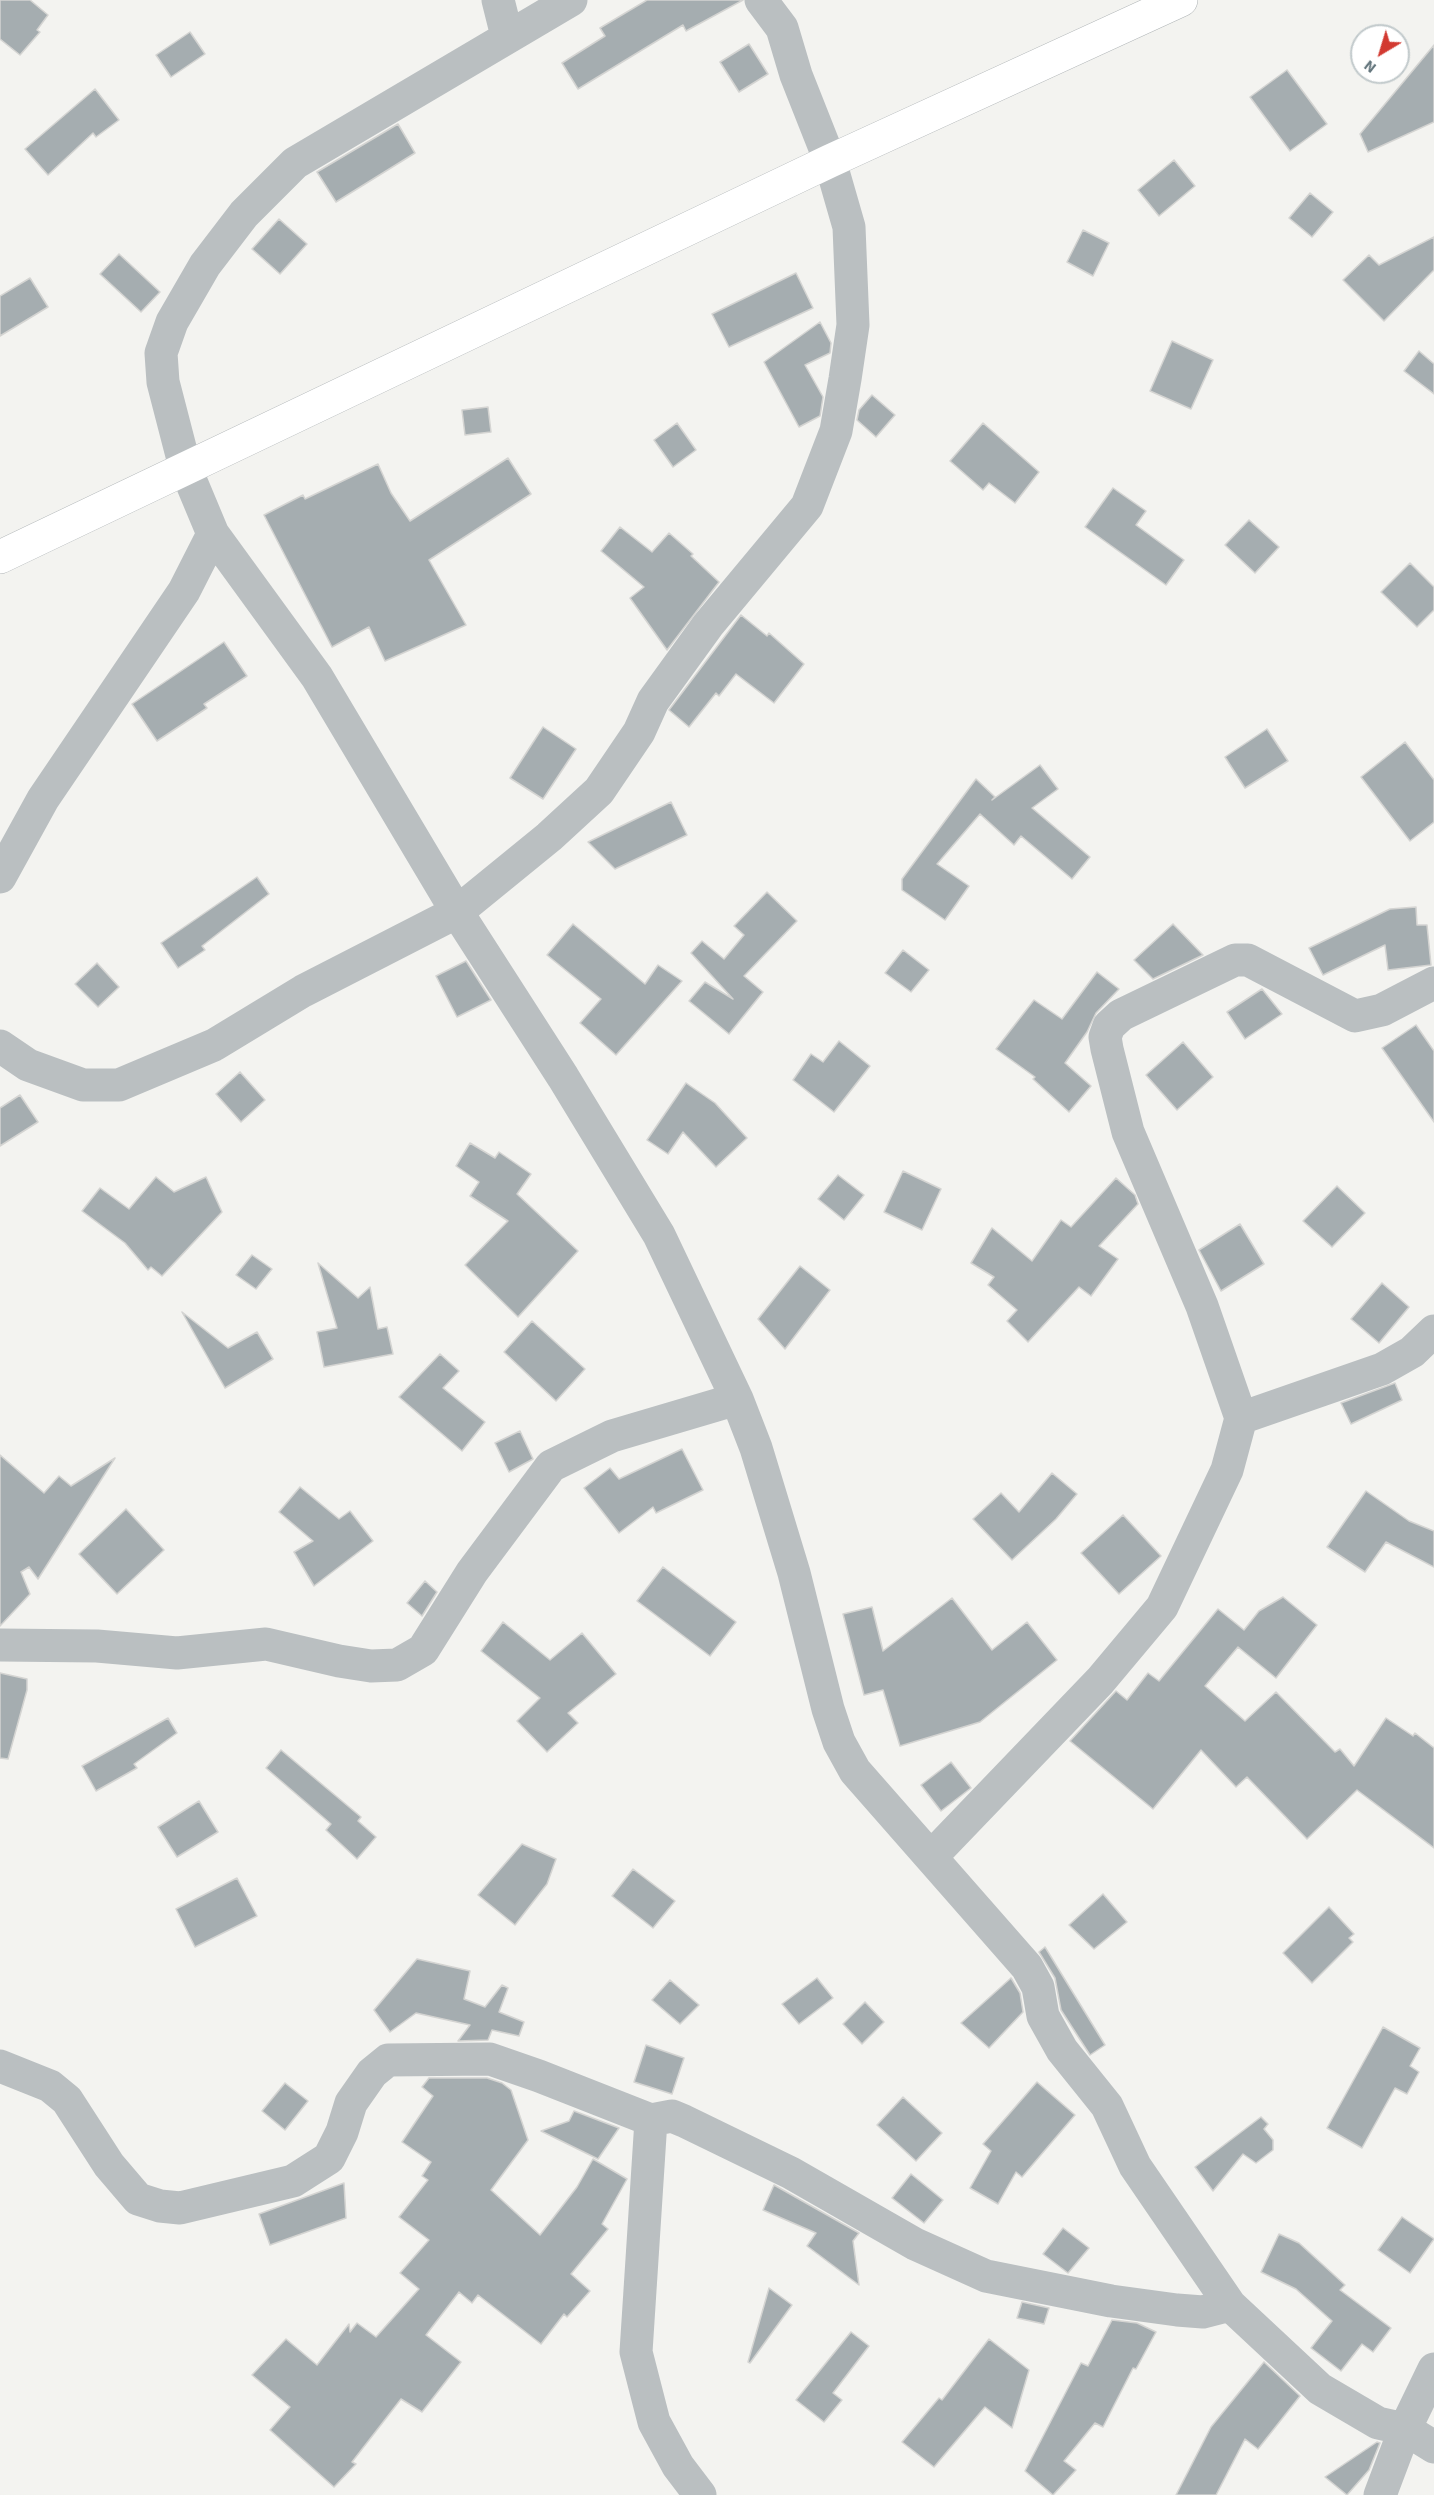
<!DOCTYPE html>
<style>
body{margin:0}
#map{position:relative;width:1434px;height:2495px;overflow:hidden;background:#f3f3f0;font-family:"Source Sans 3",sans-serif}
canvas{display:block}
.north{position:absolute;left:1350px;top:24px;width:60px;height:60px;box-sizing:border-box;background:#fff;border:2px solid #c1c9cb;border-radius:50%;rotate:218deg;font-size:16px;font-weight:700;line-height:24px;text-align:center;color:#65777e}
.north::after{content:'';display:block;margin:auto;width:21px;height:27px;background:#d23a31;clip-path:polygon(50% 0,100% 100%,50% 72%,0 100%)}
</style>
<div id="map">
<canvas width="1434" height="2495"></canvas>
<div class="north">N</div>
</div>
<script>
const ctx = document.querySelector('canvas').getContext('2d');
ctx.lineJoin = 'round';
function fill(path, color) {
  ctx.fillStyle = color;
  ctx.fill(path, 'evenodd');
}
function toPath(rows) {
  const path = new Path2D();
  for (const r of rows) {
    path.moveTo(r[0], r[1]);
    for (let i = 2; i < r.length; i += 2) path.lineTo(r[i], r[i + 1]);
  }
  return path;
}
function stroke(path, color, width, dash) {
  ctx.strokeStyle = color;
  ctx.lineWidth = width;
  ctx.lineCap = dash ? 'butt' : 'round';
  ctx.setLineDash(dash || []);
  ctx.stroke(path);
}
const building = toPath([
 [0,0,30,0,48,15,37,30,40,32,20,55,0,39,0,0],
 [647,0,743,0,686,31,683,25,578,89,562,63,605,36,600,28,647,0],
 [190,32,205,54,171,77,156,55,190,32],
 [749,44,768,74,739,92,720,62,749,44],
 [1434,45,1434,122,1368,152,1360,134,1434,45],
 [1287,70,1327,124,1290,151,1250,97,1287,70],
 [95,89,119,120,96,137,93,133,48,175,25,149,95,89],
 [398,124,415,153,336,202,317,172,398,124],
 [1174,160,1195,186,1159,216,1138,190,1174,160],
 [1310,193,1333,212,1312,237,1289,218,1310,193],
 [279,219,307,244,280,274,252,249,279,219],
 [1083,230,1109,243,1093,276,1067,262,1083,230],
 [1434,237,1434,270,1384,321,1343,280,1369,255,1379,265,1434,237],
 [119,254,160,292,141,312,100,274,119,254],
 [796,273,813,308,729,347,712,314,796,273],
 [30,278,48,307,0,336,0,296,30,278],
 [820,322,831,343,830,353,805,365,823,397,820,416,799,427,764,362,820,322],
 [1172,341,1213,360,1191,409,1150,391,1172,341],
 [1419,351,1434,364,1434,394,1404,371,1419,351],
 [872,395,895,415,876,437,857,420,859,410,872,395],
 [488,407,491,432,465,435,462,410,488,407],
 [677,423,696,450,673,467,654,440,677,423],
 [983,423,1039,472,1015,503,989,483,983,490,950,461,983,423],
 [508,458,531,494,429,560,466,625,385,661,369,627,332,647,264,515,303,495,305,499,378,464,391,493,410,521,508,458],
 [1113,488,1146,511,1136,525,1184,560,1166,585,1085,527,1113,488],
 [1249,520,1279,547,1255,573,1225,545,1249,520],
 [620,527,652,552,669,533,693,554,691,556,719,582,667,650,630,598,644,587,601,551,620,527],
 [1410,563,1434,587,1434,610,1417,627,1381,592,1410,563],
 [741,615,767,636,769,633,804,664,774,703,736,674,719,696,716,693,689,727,669,710,741,615],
 [224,642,247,676,204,704,207,708,157,741,132,704,224,642],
 [543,727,576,749,543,799,510,778,543,727],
 [1267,729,1288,761,1245,788,1225,757,1267,729],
 [1405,742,1434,780,1434,822,1410,841,1361,777,1405,742],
 [1040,765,1058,789,1032,808,1090,857,1072,879,1021,836,1014,845,980,814,937,864,969,886,945,920,902,890,902,879,976,779,995,797,992,800,1040,765],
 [671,802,687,835,615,869,588,842,671,802],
 [257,877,269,894,202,946,205,950,178,968,161,943,257,877],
 [767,892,797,921,744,976,763,992,729,1034,689,1001,705,982,733,999,691,953,702,941,724,959,744,935,734,926,767,892],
 [1416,907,1417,925,1427,925,1431,965,1388,970,1385,945,1323,975,1309,948,1390,909,1416,907],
 [573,924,645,984,658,965,682,981,616,1055,580,1023,601,999,547,955,573,924],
 [1173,924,1203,955,1153,979,1134,960,1173,924],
 [903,950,929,970,911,992,885,973,903,950],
 [466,961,491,1000,457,1017,436,976,466,961],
 [97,963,119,987,98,1007,75,984,97,963],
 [1097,972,1119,989,1096,1013,1087,1032,1065,1063,1091,1086,1069,1112,1033,1079,1035,1077,996,1049,1034,1000,1062,1019,1097,972],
 [1262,989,1282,1014,1245,1039,1227,1012,1262,989],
 [1416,1025,1434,1051,1434,1122,1382,1048,1416,1025],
 [839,1041,870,1066,834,1112,793,1080,811,1054,823,1062,839,1041],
 [1183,1042,1213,1077,1177,1110,1146,1075,1183,1042],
 [240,1072,265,1100,241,1122,216,1094,240,1072],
 [686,1083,715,1103,747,1138,716,1167,683,1132,668,1154,647,1140,686,1083],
 [20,1095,38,1122,0,1146,0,1108,20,1095],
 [470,1143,495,1158,499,1152,531,1174,517,1194,578,1251,518,1317,465,1265,508,1221,470,1196,479,1182,456,1166,470,1143],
 [903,1171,941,1189,922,1230,884,1212,903,1171],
 [838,1175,864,1195,844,1220,818,1199,838,1175],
 [156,1177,174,1192,206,1177,222,1212,162,1276,151,1267,148,1270,125,1243,82,1211,100,1188,129,1209,156,1177],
 [1116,1178,1135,1195,1138,1204,1099,1246,1118,1259,1091,1296,1079,1287,1028,1342,1007,1321,1017,1310,988,1285,994,1277,971,1263,992,1228,1032,1261,1061,1220,1071,1227,1116,1178],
 [1337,1186,1365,1213,1332,1247,1303,1221,1337,1186],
 [1240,1224,1264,1264,1221,1291,1199,1250,1240,1224],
 [252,1255,272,1269,256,1289,236,1275,252,1255],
 [318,1263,358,1298,370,1287,378,1329,387,1327,393,1354,324,1367,317,1332,337,1328,318,1263],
 [800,1266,830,1290,785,1349,758,1319,800,1266],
 [1382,1283,1409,1307,1379,1343,1351,1319,1382,1283],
 [182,1312,228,1348,257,1332,273,1359,225,1388,182,1312],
 [532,1321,585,1369,556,1401,504,1352,532,1321],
 [440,1354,459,1371,443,1388,485,1422,462,1451,399,1397,440,1354],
 [1395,1383,1402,1400,1351,1424,1341,1403,1395,1383],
 [520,1431,533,1459,509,1472,495,1443,520,1431],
 [682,1449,703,1490,656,1513,653,1507,619,1533,584,1488,610,1468,619,1479,682,1449],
 [0,1455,44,1493,59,1476,71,1486,115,1458,38,1579,29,1567,21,1572,30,1594,0,1626,0,1455],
 [1052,1473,1077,1494,1056,1519,1012,1560,973,1519,1001,1493,1019,1512,1052,1473],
 [300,1487,339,1519,350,1511,373,1541,314,1586,294,1552,313,1541,279,1512,300,1487],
 [1366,1491,1409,1521,1434,1531,1434,1567,1386,1542,1365,1572,1327,1547,1366,1491],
 [126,1509,164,1550,117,1594,79,1554,126,1509],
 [1123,1515,1161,1556,1119,1594,1081,1553,1123,1515],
 [663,1567,736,1622,710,1656,637,1601,663,1567],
 [425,1581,437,1592,422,1616,407,1603,425,1581],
 [1283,1597,1317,1625,1276,1678,1238,1647,1205,1686,1245,1721,1276,1692,1335,1752,1340,1749,1354,1766,1386,1718,1413,1736,1415,1733,1434,1748,1434,1848,1357,1790,1307,1839,1247,1777,1236,1787,1201,1750,1153,1809,1070,1741,1116,1691,1127,1700,1148,1673,1159,1681,1218,1609,1244,1630,1259,1611,1283,1597],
 [952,1598,992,1650,1027,1622,1057,1660,980,1722,900,1746,883,1690,864,1695,843,1614,872,1607,883,1651,952,1598],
 [503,1622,550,1660,582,1633,616,1674,568,1713,578,1723,547,1752,517,1721,540,1698,481,1651,503,1622],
 [0,1673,27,1679,27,1690,8,1759,0,1758,0,1673],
 [168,1718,177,1733,134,1764,137,1768,96,1791,82,1766,168,1718],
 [281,1750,361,1817,358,1821,376,1837,357,1859,326,1830,331,1824,266,1768,281,1750],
 [951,1762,971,1788,941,1811,921,1785,951,1762],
 [199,1801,218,1832,177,1857,158,1827,199,1801],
 [522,1844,556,1859,547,1884,515,1925,478,1895,522,1844],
 [633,1869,675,1901,653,1928,612,1896,633,1869],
 [237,1878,257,1916,195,1947,176,1909,237,1878],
 [1103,1894,1127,1922,1094,1949,1069,1925,1103,1894],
 [1329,1907,1354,1934,1349,1938,1353,1942,1312,1983,1283,1953,1329,1907],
 [1045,1947,1105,2045,1090,2055,1061,2010,1055,1978,1039,1952,1045,1947],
 [417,1959,470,1971,464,1999,485,2007,502,1985,508,1988,499,2012,524,2022,519,2036,492,2030,488,2040,458,2041,470,2025,416,2013,390,2032,374,2010,417,1959],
 [817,1978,833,1998,799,2024,782,2004,817,1978],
 [1011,1978,1020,1993,1023,2012,989,2048,961,2023,1011,1978],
 [670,1980,699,2005,680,2024,652,2000,670,1980],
 [865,2002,884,2022,862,2044,843,2024,865,2002],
 [1383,2027,1420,2048,1410,2066,1419,2072,1407,2094,1395,2088,1362,2148,1327,2128,1383,2027],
 [646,2045,684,2058,672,2094,634,2082,646,2045],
 [429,2078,487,2078,502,2083,511,2090,528,2140,491,2190,540,2235,577,2187,593,2159,627,2179,602,2224,608,2229,571,2274,590,2291,567,2317,564,2314,541,2344,478,2295,472,2303,459,2292,426,2335,461,2362,422,2412,401,2399,352,2462,356,2464,334,2487,270,2430,290,2407,252,2375,286,2339,317,2365,349,2324,350,2332,357,2323,376,2337,419,2289,400,2273,429,2240,399,2217,428,2180,422,2176,431,2162,402,2142,433,2096,422,2087,429,2078],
 [1037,2082,1075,2115,1022,2177,1016,2172,998,2204,970,2188,991,2151,983,2144,1037,2082],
 [285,2083,308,2101,285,2130,262,2111,285,2083],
 [903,2097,942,2133,916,2161,877,2125,903,2097],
 [574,2111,619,2128,598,2159,541,2131,569,2121,574,2111],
 [1261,2117,1268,2124,1264,2129,1273,2140,1273,2150,1256,2163,1243,2154,1213,2191,1195,2167,1261,2117],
 [911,2174,943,2200,924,2223,892,2198,911,2174],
 [344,2183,346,2218,270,2245,259,2214,344,2183],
 [774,2185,859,2233,853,2241,859,2285,807,2246,816,2233,763,2210,774,2185],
 [1402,2217,1434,2239,1410,2273,1378,2250,1402,2217],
 [1063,2228,1089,2248,1068,2273,1043,2254,1063,2228],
 [1279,2234,1299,2243,1345,2285,1340,2290,1391,2328,1373,2352,1362,2344,1341,2371,1311,2348,1332,2321,1296,2289,1261,2272,1279,2234],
 [769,2288,792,2305,750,2363,748,2362,769,2288],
 [1022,2302,1049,2308,1044,2324,1017,2318,1022,2302],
 [1112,2320,1137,2323,1156,2332,1136,2369,1133,2368,1103,2427,1095,2423,1064,2461,1076,2470,1053,2495,1025,2471,1081,2363,1088,2366,1112,2320],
 [851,2332,869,2346,833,2393,842,2400,824,2422,796,2400,851,2332],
 [989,2339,1029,2370,1012,2428,985,2407,934,2467,902,2442,939,2398,942,2400,989,2339],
 [1264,2362,1300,2396,1258,2449,1245,2439,1216,2495,1176,2495,1211,2427,1264,2362],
 [1377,2442,1380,2443,1369,2470,1347,2495,1325,2477,1377,2442]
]);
fill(building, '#a5adb0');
stroke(building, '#d4d4d2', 1.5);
const major = toPath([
 [0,557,830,161,1181,0]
]);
stroke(major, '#aeb3b5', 34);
stroke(toPath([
 [498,0,507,36],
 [213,534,317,677,457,912,563,1077,659,1235,737,1399,756,1448,794,1573,828,1709,839,1742,855,1771,1027,1967,1038,1987,1043,2016,1062,2050,1107,2106,1135,2166,1230,2305,1320,2389,1378,2423,1405,2429,1434,2447],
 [0,877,43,799,184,591,213,534,185,467,163,382,161,353,172,322,205,265,244,214,295,163,571,0],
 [0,1046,28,1065,83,1085,119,1085,214,1045,303,991,457,912,549,837,599,791,639,732,653,701,708,625,807,506,836,431,845,379,853,325,849,227,830,161,796,75,782,28,761,0],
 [1241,1418,1202,1306,1128,1132,1107,1049,1105,1037,1109,1026,1121,1015,1235,960,1248,960,1355,1016,1382,1010,1434,983],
 [0,1645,97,1646,177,1653,266,1644,339,1661,371,1666,397,1665,423,1650,472,1572,551,1466,612,1436,737,1399],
 [932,1856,1100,1681,1162,1607,1227,1470,1241,1418,1382,1369,1412,1352,1434,1331],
 [0,2066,50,2086,67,2100,109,2165,138,2199,160,2206,180,2208,293,2181,329,2158,342,2132,351,2103,372,2073,388,2060,490,2059,539,2076,651,2120],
 [700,2495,678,2466,654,2422,636,2352,651,2120,672,2116,684,2121,791,2173,915,2244,986,2276,1111,2301,1177,2310,1203,2312,1230,2305],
 [1380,2495,1405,2429,1434,2369]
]), '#babfc1', 33);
stroke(major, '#fff', 33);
</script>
